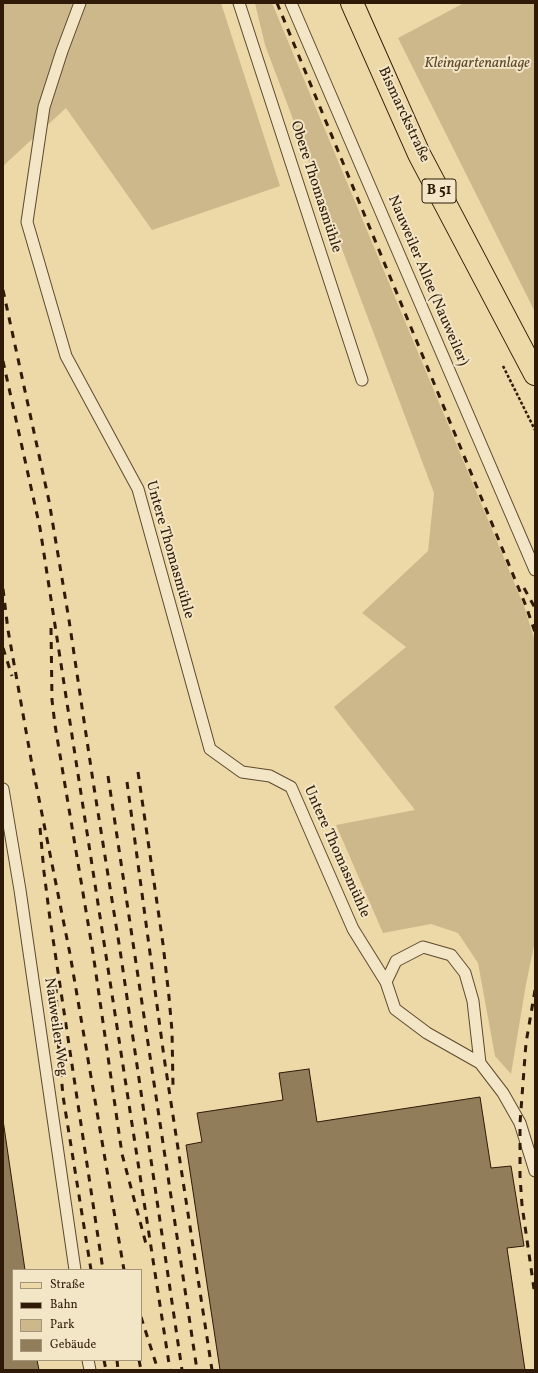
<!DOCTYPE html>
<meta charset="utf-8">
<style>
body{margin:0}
#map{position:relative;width:538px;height:1373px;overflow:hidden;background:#edd8a7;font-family:Vollkorn,serif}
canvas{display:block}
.frame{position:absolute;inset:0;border:4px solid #2e1a07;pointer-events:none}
.legend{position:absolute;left:12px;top:1269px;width:130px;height:92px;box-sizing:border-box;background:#f3e6c6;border:1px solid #a4947a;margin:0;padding:5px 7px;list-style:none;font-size:12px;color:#2e1a07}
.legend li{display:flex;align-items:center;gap:8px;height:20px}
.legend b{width:20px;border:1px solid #a4947a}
</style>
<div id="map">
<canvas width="538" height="1373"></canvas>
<div class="frame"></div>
<ul class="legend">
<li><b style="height:5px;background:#edd8a7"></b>Straße</li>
<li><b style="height:5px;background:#2e1a07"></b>Bahn</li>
<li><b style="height:11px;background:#cdb88c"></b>Park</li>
<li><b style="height:11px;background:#917d5a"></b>Gebäude</li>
</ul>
</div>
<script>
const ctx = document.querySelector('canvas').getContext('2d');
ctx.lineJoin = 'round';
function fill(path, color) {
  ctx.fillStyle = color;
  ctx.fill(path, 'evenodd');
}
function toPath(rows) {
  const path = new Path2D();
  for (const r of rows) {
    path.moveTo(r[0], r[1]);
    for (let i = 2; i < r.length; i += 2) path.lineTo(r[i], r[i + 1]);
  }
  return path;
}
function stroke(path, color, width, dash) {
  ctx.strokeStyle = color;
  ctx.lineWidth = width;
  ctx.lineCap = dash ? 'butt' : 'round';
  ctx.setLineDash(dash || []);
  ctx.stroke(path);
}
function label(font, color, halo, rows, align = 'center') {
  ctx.font = font + ' Vollkorn,serif';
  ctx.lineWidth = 4;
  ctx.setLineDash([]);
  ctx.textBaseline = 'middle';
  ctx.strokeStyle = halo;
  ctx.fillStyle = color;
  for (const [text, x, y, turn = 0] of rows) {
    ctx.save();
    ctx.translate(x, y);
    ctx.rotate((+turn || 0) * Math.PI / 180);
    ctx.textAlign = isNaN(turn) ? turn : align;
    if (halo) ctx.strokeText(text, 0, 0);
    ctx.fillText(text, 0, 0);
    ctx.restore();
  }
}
fill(toPath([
 [3,3,221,3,280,186,152,230,66,108,3,166],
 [255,3,272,3,524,606,535,641,535,941,526,984,511,1074,495,1056,478,963,458,933,431,924,383,933,336,825,415,810,334,707,406,647,362,613,428,551,434,493,265,45],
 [464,3,535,3,535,312,398,38]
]), '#cdb88c');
const building = toPath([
 [309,1069,317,1122,480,1097,491,1168,511,1166,524,1246,507,1248,525,1370,220,1370,186,1145,202,1142,197,1113,283,1100,279,1073,309,1069],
 [3,1120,25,1270,13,1270,13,1360,37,1360,39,1370,3,1370,3,1120]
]);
fill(building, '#917d5a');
stroke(building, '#2e1a07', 1);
const service = toPath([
 [80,3,62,51,44,107,27,222,66,356,138,489,210,749,242,772,270,776,291,787,353,929,386,982,395,1009,427,1033,480,1063,473,1001,465,973,451,955,423,947,396,961,386,982],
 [239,3,362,380],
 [291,3,535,570],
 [3,789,20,890,75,1270],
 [480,1063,503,1093,520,1123,535,1171],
 [88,1360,90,1370]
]);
const primary = toPath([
 [352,3,419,154,535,374]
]);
stroke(service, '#5e4a2f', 13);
stroke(primary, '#2e1a07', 24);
stroke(toPath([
 [503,366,535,430]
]), '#2e1a07', 2.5, [3, 2]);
stroke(service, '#f3e6c6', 11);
stroke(primary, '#edd8a7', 22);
stroke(toPath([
 [277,3,526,606,535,632],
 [3,290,49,501,69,620,93,781,120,950,182,1370],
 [3,361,40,528,170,1370],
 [524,588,535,608],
 [3,589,8,630,31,759,70,954,124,1270],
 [51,628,52,700,55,725,93,953,122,1154,146,1244],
 [3,648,12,676],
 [138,772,163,944,169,997,172,1031,173,1086],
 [108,776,197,1370],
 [127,782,164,1057,212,1370],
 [40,828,44,872,50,919,103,1270],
 [56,986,58,1039,63,1096,91,1270],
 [535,990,526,1043,520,1123,520,1176,522,1205,535,1296],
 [141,1317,158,1370],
 [104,1360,106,1370],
 [117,1360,118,1370],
 [139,1360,141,1370]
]), '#2e1a07', 3, [7, 7]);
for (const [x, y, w] of [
 [439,191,34]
]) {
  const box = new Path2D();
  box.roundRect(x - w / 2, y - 12, w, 24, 3);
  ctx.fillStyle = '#f3e6c6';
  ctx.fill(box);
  stroke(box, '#2e1a07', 1);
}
label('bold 14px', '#2e1a07', null, [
 ["B 51",439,191]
]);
label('italic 15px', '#5e492f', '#f3e6c6', [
 ["Kleingartenanlage",477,64]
]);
label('15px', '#2e1a07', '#f3e6c6', [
 ["Bismarckstraße",403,115,65],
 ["Obere Thomasmühle",315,187,72],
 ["Nauweiler Allee (Nauweiler)",427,281,67],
 ["Untere Thomasmühle",169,550,74],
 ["Untere Thomasmühle",336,852,66],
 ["Nauweiler Weg",55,1027,82]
]);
</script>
